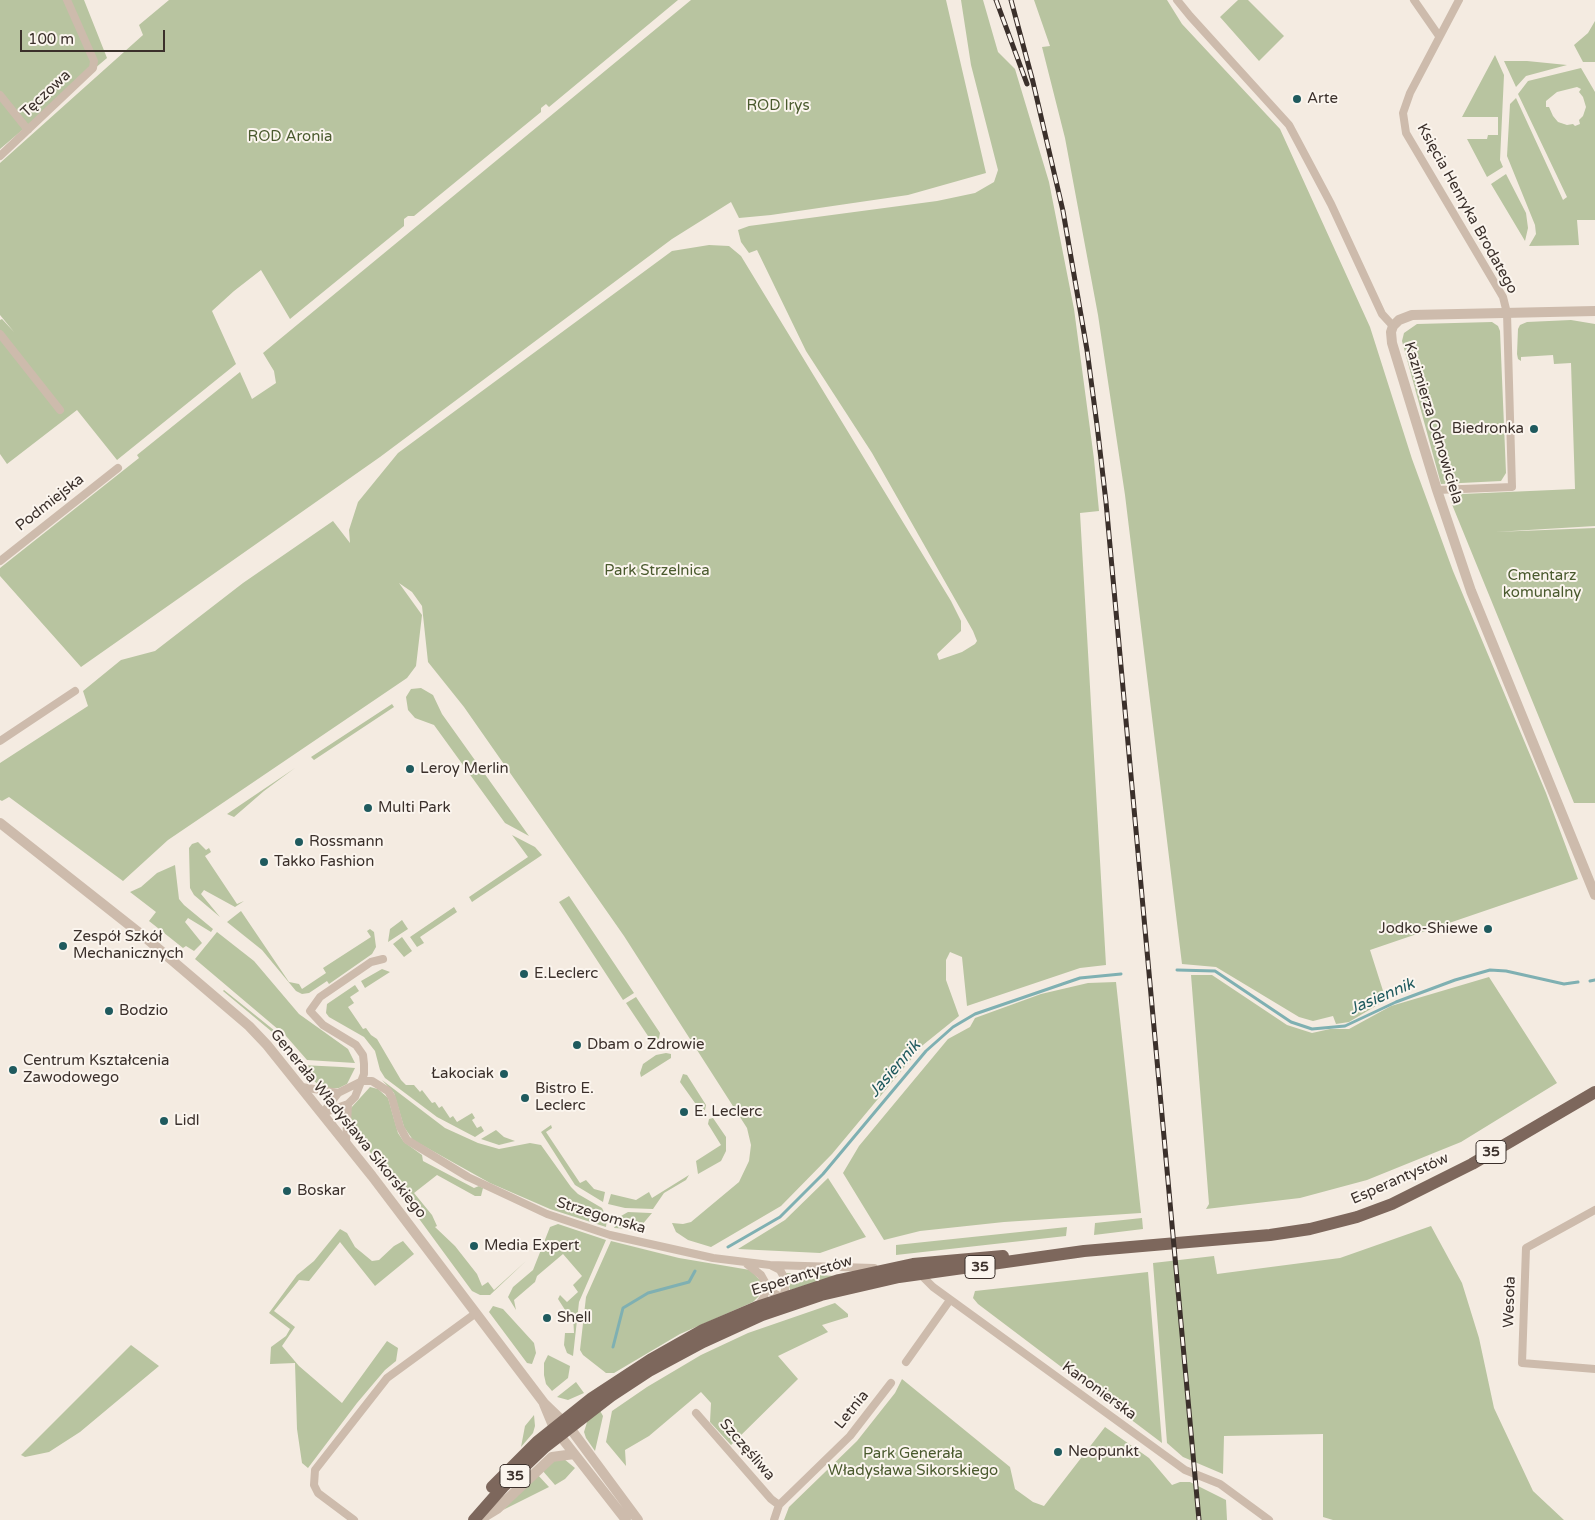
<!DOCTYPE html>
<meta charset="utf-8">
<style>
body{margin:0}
#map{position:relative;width:1595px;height:1520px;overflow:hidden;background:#f4ebe1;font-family:"Varela Round",sans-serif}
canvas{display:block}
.scale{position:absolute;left:20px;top:30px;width:145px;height:22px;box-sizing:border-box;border:2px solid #3b302b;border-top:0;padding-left:6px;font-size:15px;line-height:18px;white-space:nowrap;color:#3b302b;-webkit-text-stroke:4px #fbf5ee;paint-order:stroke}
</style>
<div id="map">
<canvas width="1595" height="1520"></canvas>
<div class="scale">100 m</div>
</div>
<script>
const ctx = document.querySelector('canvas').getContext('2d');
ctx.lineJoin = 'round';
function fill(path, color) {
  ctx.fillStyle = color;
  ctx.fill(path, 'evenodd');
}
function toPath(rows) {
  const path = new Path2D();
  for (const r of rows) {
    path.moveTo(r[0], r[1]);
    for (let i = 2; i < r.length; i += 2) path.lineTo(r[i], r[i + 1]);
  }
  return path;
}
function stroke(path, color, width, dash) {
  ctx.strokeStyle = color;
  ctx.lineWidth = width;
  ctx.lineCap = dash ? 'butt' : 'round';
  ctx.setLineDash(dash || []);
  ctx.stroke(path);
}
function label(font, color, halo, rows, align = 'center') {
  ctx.font = font + ' "Varela Round",sans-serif';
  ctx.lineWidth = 4;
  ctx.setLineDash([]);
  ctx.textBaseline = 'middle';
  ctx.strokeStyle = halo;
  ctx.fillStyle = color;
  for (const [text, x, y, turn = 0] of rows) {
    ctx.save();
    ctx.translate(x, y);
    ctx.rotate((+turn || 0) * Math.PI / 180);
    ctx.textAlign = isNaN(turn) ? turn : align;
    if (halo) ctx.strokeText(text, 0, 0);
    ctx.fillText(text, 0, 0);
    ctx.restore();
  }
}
fill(toPath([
 [0,0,84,0,107,58,0,149],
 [169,0,678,0,549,107,546,104,541,108,541,112,414,216,408,216,404,219,404,226,290,319,261,270,234,291,212,311,236,364,117,460,77,410,7,464,0,454,0,320,2,319,14,332,0,315,0,163,143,35,139,25],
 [691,0,946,0,986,173,908,195,771,215,739,218,731,202,672,239,380,457,81,667,0,576,0,568,139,458,137,455,240,372,252,399,276,383,274,371,263,353],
 [961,0,983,0,998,52,1015,69,1049,182,1074,309,1094,459,1099,511,1080,513,1106,965,1080,968,967,1006,962,957,950,952,946,960,946,980,959,1016,923,1045,832,1154,781,1206,711,1247,688,1240,676,1232,672,1223,683,1224,691,1222,739,1182,749,1161,751,1145,747,1128,624,936,464,707,428,662,422,606,412,592,399,583,422,615,416,666,407,678,168,840,123,881,9,797,2,801,0,800,0,763,88,706,83,691,121,660,155,651,243,583,333,521,350,543,349,530,358,502,398,453,672,251,709,245,729,246,741,256,951,601,961,621,961,631,937,654,939,660,962,652,975,644,977,641,973,631,872,453,806,351,757,250,749,253,741,242,738,230,749,226,937,201,975,193,994,182,998,170,971,65],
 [1034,0,1167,0,1182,24,1280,129,1370,327,1412,459,1453,571,1546,793,1578,879,1370,950,1385,997,1379,1004,1349,1022,1336,1024,1333,1016,1313,1021,1299,1017,1216,967,1182,964,1125,495,1098,315,1065,138,1042,47,1050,46],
 [1238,0,1248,0,1284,36,1259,61,1220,17],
 [1595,21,1595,62,1583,62,1574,45,1588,33],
 [1495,55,1504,75,1500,160,1503,167,1487,177,1467,139,1487,139,1488,135,1498,135,1498,117,1462,117],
 [1504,61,1527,61,1567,65,1526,76,1516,87],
 [1581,68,1595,92,1595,220,1577,220,1579,245,1529,246,1536,234,1535,225,1507,156,1510,104,1516,98,1563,200,1567,197,1518,94,1528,81],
 [1577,87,1581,89,1579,92,1583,97,1586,107,1583,116,1579,120,1580,124,1575,126,1573,124,1567,125,1558,122,1553,116,1549,107,1546,107,1546,101,1557,92],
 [1506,174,1526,213,1528,228,1525,241,1491,184],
 [1571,320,1595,324,1595,526,1495,532,1595,528,1595,803,1574,803,1451,502,1451,498,1462,494,1575,489,1571,363,1554,364,1553,355,1521,357,1521,361,1518,359,1517,354,1518,329,1520,325,1527,322],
 [1492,322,1498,326,1500,331,1506,473,1501,481,1441,484,1402,341,1404,333,1417,324],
 [421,688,433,695,442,714,529,836,505,823,434,725,415,718,408,710,406,697,411,689],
 [392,704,394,707,314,760,311,757],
 [295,768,264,791,234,817,227,814],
 [512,835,535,847,542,855,472,902,469,897,528,857],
 [198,842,206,850,209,848,211,852,205,856,237,904,244,901,235,907,204,890,201,894,220,917,194,895,190,888,189,848,192,844],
 [175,865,179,899,184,905,213,929,211,932,188,918,185,922,202,943,194,951,186,946,183,948,149,921,156,912,130,892,141,887,157,873],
 [569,896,634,993,623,1000,559,902],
 [454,907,457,912,420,937,424,943,417,947,410,937],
 [241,911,289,982,299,984,302,989,326,973,323,968,371,937,367,931,370,929,374,932,376,947,372,954,329,984,327,981,309,993,302,994,296,991,262,950,227,922],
 [402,920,408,929,388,942,390,929],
 [217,932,254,961,299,1014,348,1049,355,1063,307,1060,286,1036,195,959],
 [402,937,412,951,404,957,393,944],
 [382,969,390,972,365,988,361,981],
 [1191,975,1212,975,1287,1025,1312,1033,1330,1029,1349,1029,1391,1006,1489,977,1557,1083,1461,1142,1367,1180,1300,1198,1206,1209,1209,1204],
 [1116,982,1141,1213,1004,1222,920,1231,884,1240,843,1173,859,1146,948,1039,970,1027,975,1018,1041,994,1088,983],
 [355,985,359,991,350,997,354,1003,348,1007,363,1029,366,1028,371,1035,377,1039,401,1080,406,1085,414,1085,420,1092,422,1090,432,1103,435,1102,439,1108,442,1106,450,1118,453,1116,457,1122,472,1113,475,1118,472,1120,477,1128,481,1126,484,1131,475,1137,437,1117,385,1078,380,1070,375,1051,364,1037,329,1017,326,1013,327,1004],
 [224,990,275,1031,299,1057,298,1059,271,1031,223,991],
 [636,997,660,1033,659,1038,655,1043,652,1042,626,1003],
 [666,1053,671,1054,671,1058,641,1077,640,1073,643,1064,656,1055],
 [301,1065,342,1067,355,1068,347,1084,339,1088,329,1089,321,1087,313,1080],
 [683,1074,687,1075,706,1105,705,1110,700,1110,680,1082],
 [382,1080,445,1128,478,1143,499,1149,530,1143,541,1145,571,1187,578,1194,602,1208,607,1218,606,1227,550,1209,490,1183,413,1140,404,1127,394,1093],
 [370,1087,378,1089,388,1098,398,1133,404,1142,422,1155,423,1161,474,1188,479,1186,483,1188,481,1196,475,1196,437,1175,414,1193,432,1215,437,1226,435,1227,455,1246,477,1274,482,1286,488,1282,494,1290,526,1261,490,1295,480,1295,472,1291,351,1126,349,1119,351,1108],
 [713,1118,726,1137,726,1151,721,1161,698,1174,696,1161,721,1145,708,1124,709,1119],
 [551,1125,552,1128,546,1132,580,1183,586,1180,594,1189,605,1192,603,1202,575,1185,541,1132],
 [496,1130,504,1137,515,1141,499,1145,481,1139],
 [689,1175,686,1180,664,1193,653,1209,625,1208,608,1204,611,1194,636,1200,649,1192,652,1198],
 [828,1178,866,1237,820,1253,738,1249,785,1220],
 [628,1212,650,1213,652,1213,641,1226,632,1229,614,1228,621,1216],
 [1142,1218,1143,1229,1094,1235,1095,1223],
 [558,1224,606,1240,579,1302,573,1356,567,1353,564,1345,565,1333,574,1333,573,1314,567,1313,558,1299,560,1295,567,1302,578,1292,573,1285,582,1276,563,1254,537,1276,535,1282,514,1300,516,1310,508,1297,513,1287,533,1270,550,1227],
 [1431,1226,1462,1283,1479,1338,1494,1408,1533,1491,1564,1520,1333,1520,1323,1517,1323,1434,1224,1436,1223,1474,1183,1457,1167,1443,1153,1263,1214,1256,1217,1274,1340,1258],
 [1067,1227,1066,1236,896,1255,896,1245],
 [340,1229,347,1233,355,1247,372,1261,379,1260,394,1246,403,1241,414,1254,375,1286,340,1242,309,1281,299,1280,274,1311,295,1327,282,1346,299,1366,342,1403,387,1341,398,1348,396,1361,385,1370,357,1403,308,1468,302,1463,297,1429,295,1363,270,1364,271,1347,286,1336,290,1329,269,1313,297,1275,314,1261],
 [611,1241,679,1258,750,1270,760,1280,761,1287,759,1296,753,1302,680,1334,614,1373,606,1373,583,1355,580,1350,586,1297],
 [1148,1272,1162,1443,978,1304,973,1298,975,1291],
 [786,1273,835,1276,790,1290],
 [835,1303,848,1314,848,1317,822,1325,828,1332,778,1356,798,1379,731,1445,710,1422,711,1403,701,1392,649,1436,625,1450,626,1466,606,1442,612,1411,647,1387,701,1355,748,1333],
 [493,1306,503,1309,534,1343,536,1353,532,1364,527,1363,489,1312],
 [131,1345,159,1366,80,1432,49,1452,25,1457,21,1455],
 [548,1355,570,1366,568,1378,552,1391,546,1384,544,1375,544,1363],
 [902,1379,1010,1467,1015,1489,1033,1502,1044,1506,1105,1427,1149,1458,1172,1485,1180,1482,1190,1482,1226,1500,1227,1520,784,1520,789,1507,857,1441,895,1393],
 [576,1382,584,1393,568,1400,557,1397],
 [599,1409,603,1416,595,1451,586,1438,584,1432,588,1419],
 [534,1415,535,1426,533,1433,521,1447,525,1426],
 [554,1459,564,1459,575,1468,565,1479,555,1485,542,1470],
 [537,1474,549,1487,503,1510]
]), '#b8c4a0');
stroke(toPath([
 [1177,970,1215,971,1291,1022,1312,1029,1345,1026,1396,1002,1455,980,1490,970,1506,971,1564,984,1578,982],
 [1590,981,1595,980],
 [728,1247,780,1217,823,1174,926,1051,953,1027,975,1014,1080,978,1121,974],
 [613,1347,623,1308,648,1293,689,1282,695,1271]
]), '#7fb0b2', 3);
stroke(toPath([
 [1177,0,1190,16,1289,125,1331,204,1382,314,1393,326],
 [1414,0,1439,36],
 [0,95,28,130],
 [0,156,93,68,94,61,67,0],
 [0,334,60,410],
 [1437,490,1512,487,1507,313,1503,297,1406,133,1403,113,1410,93,1459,0],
 [0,561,118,468],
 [0,741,75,691],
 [302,1087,338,1093],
 [323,1113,338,1093,362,1081,372,1081,388,1091,392,1098,400,1127,407,1140,468,1177,547,1214,610,1235,713,1258,770,1265,874,1268],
 [323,1113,348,1104,355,1097,364,1074,364,1064,363,1055,356,1045,323,1025,310,1011,320,997,371,962,383,959],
 [346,1143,348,1104],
 [1595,1210,1526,1248,1522,1363,1595,1369],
 [747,1264,761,1275,770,1291,783,1298],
 [772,1266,780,1270,785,1279,785,1290,782,1300],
 [920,1274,933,1287,1185,1470,1220,1484,1269,1520],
 [757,1307,764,1297,766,1284],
 [906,1362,950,1300],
 [696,1413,771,1499,779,1505],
 [354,1520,318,1493,314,1485,315,1470,387,1378,476,1313],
 [774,1520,779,1505,850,1436,891,1383]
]), '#cdbbac', 8);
stroke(toPath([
 [1595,311,1412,315,1399,320,1393,326,1391,332,1392,343,1437,490,1471,591,1595,895],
 [0,823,147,939,249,1026,267,1045,372,1176,544,1403,570,1428,638,1520],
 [544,1404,554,1428,626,1520],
 [479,1520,497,1509,552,1457,574,1454]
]), '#cdbbac', 10);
stroke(toPath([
 [492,1487,537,1442,592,1398,650,1360,703,1330,757,1307,839,1280,913,1264,1003,1256],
 [474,1520,503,1487,545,1447,611,1396,649,1371,703,1342,762,1315,821,1295,899,1277,1084,1251,1270,1235,1310,1229,1357,1217,1392,1204,1472,1164,1595,1092]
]), '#7d675c', 12);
const rail = toPath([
 [996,0,1027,84],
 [1011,0,1033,82,1063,211,1087,350,1097,425,1106,502,1199,1520]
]);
stroke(rail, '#3b302b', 5);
stroke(rail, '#fbf5ee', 3, [9]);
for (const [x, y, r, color] of [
 [1297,99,5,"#1f5a5e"],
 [1534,429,5,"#1f5a5e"],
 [410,769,5,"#1f5a5e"],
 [368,808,5,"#1f5a5e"],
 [299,842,5,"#1f5a5e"],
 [264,862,5,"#1f5a5e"],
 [1488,929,5,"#1f5a5e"],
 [63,946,5,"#1f5a5e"],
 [524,974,5,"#1f5a5e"],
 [109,1011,5,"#1f5a5e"],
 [577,1045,5,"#1f5a5e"],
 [13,1070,5,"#1f5a5e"],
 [504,1074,5,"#1f5a5e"],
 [525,1098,5,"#1f5a5e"],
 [684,1112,5,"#1f5a5e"],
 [164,1121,5,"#1f5a5e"],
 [287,1191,5,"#1f5a5e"],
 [474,1246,5,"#1f5a5e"],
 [547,1318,5,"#1f5a5e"],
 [1058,1452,5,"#1f5a5e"]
]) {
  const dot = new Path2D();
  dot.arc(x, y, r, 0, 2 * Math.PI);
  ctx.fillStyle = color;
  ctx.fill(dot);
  stroke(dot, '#fbf5ee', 2);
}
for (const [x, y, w] of [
 [1491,1152,30],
 [980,1267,30],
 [515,1476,30]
]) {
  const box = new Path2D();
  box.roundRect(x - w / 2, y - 11.5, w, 23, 4);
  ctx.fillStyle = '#fbf5ee';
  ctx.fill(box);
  stroke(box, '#3b302b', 1);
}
label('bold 14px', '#3b302b', null, [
 ["35",1491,1152],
 ["35",980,1267],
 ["35",515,1476]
]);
label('15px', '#3b302b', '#fbf5ee', [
 ["Tęczowa",46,94,-43],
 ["Księcia Henryka Brodatego",1467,209,61],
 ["Kazimierza Odnowiciela",1433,423,73],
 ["Podmiejska",50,503,-38],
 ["Generała Władysława Sikorskiego",348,1124,51],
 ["Esperantystów",1400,1179,-24],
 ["Strzegomska",601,1216,17],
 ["Esperantystów",802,1276,-17],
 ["Wesoła",1510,1302,-88],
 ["Kanonierska",1099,1391,36],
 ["Letnia",852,1410,-51],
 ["Szczęśliwa",747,1450,49]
]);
label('15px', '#3b302b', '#fbf5ee', [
 ["Arte",1307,99],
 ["Biedronka",1524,429,"right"],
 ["Leroy Merlin",420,769],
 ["Multi Park",378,808],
 ["Rossmann",309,842],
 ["Takko Fashion",274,862],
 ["Jodko-Shiewe",1478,929,"right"],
 ["Zespół Szkół",73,937],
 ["Mechanicznych",73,954],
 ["E.Leclerc",534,974],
 ["Bodzio",119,1011],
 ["Dbam o Zdrowie",587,1045],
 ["Centrum Kształcenia",23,1061],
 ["Zawodowego",23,1078],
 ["Łakociak",494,1074,"right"],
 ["Bistro E.",535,1089],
 ["Leclerc",535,1106],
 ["E. Leclerc",694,1112],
 ["Lidl",174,1121],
 ["Boskar",297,1191],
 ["Media Expert",484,1246],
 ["Shell",557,1318],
 ["Neopunkt",1068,1452]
], 'left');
label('15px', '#4a5a2e', '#fbf5ee', [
 ["ROD Irys",778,106],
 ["ROD Aronia",290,137],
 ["Park Strzelnica",657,571],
 ["Cmentarz",1542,576],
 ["komunalny",1542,593],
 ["Park Generała",913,1454],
 ["Władysława Sikorskiego",913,1471]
]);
label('italic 16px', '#1f5a5e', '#fbf5ee', [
 ["Jasiennik",1382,997,-23],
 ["Jasiennik",895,1069,-49]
]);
</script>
